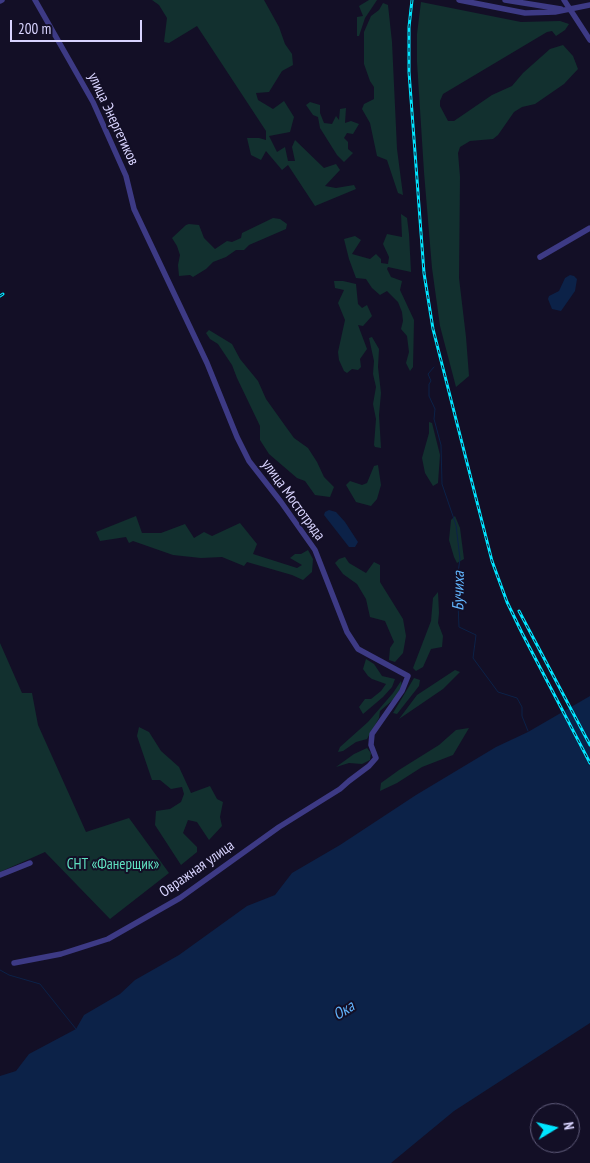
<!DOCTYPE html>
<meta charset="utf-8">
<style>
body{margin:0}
#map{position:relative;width:590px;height:1163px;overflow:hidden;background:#130f26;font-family:"PT Sans Narrow",sans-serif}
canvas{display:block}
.north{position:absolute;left:530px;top:1103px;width:50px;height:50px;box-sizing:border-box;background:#130f26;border:1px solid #625e7d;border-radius:50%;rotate:81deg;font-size:14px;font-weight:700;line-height:20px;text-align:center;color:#d9d4ff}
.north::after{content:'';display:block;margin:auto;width:18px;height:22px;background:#00e5ff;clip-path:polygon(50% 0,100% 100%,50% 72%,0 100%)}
.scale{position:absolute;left:10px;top:20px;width:132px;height:22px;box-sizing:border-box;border:2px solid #d9d4ff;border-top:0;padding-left:6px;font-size:15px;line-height:18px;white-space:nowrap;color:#d9d4ff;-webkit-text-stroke:4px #130f26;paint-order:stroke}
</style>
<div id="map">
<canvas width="590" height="1163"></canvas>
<div class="north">N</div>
<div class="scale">200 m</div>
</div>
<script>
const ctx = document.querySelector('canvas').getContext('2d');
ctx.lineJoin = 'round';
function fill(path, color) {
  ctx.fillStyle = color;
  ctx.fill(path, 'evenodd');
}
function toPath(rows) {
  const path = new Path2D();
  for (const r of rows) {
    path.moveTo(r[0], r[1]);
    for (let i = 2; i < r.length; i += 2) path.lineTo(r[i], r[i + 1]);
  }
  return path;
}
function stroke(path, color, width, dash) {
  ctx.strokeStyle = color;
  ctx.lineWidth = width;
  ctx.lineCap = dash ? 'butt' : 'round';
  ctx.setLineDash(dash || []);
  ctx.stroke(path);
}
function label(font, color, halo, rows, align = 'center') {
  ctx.font = font + ' "PT Sans Narrow",sans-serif';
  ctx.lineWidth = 4;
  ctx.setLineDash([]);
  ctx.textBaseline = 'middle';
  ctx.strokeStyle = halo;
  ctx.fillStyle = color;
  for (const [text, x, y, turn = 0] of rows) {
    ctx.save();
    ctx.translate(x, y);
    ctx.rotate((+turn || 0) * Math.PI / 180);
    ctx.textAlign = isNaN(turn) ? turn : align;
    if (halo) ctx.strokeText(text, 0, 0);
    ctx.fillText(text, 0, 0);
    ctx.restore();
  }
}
fill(toPath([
 [152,0,264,0,279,27,285,44,292,54,293,65,282,71,269,92,256,93,258,100,273,109,284,101,294,117,290,132,269,136,277,152,285,147,288,161,295,161,292,147,295,140,324,168,336,164,340,170,325,186,336,188,354,185,356,189,315,206,288,165,282,170,266,151,261,160,251,155,247,138,259,138,266,140,266,131,197,26,169,43,164,42,167,18,159,5],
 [369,0,377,0,365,18,359,36,357,36,357,17,363,16,359,6],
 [421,2,521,22,560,21,569,24,565,30,556,36,552,31,547,32,443,94,440,101,440,106,448,121,454,121,492,95,512,86,523,73,550,49,563,45,573,56,578,69,564,84,535,104,522,107,514,112,498,135,493,139,470,141,460,147,458,153,460,177,459,278,466,337,469,376,456,387,440,326,432,268,424,172,417,62,417,34],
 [383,3,388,5,392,42,397,149,403,195,398,193,387,160,377,156,370,123,362,109,364,104,374,99,374,87,370,81,364,64,364,32,371,16,379,10],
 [310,102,320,105,320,113,324,123,332,124,336,116,339,120,340,109,346,108,345,123,351,121,359,124,353,134,347,133,344,138,348,142,348,149,353,153,344,162,337,155,320,128,318,117,313,115,306,105],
 [401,214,407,218,409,234,411,272,388,267,387,269,391,277,402,281,400,290,414,320,413,367,410,371,406,363,409,352,407,336,401,329,403,321,402,312,398,302,387,291,380,295,372,288,366,279,356,278,349,259,344,239,355,236,361,240,352,254,370,259,376,254,381,259,381,263,388,264,389,257,383,244,387,234,402,237],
 [273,218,280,219,287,224,286,229,249,245,244,250,236,250,226,257,213,262,206,269,193,277,190,275,179,276,178,265,180,255,177,246,172,238,186,225,189,224,199,225,204,238,215,249,227,241,232,242,241,238,242,233],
 [334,281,343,281,356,284,358,304,362,308,367,305,372,316,363,326,358,325,367,349,360,359,361,367,358,370,352,369,347,373,344,371,339,360,338,352,345,320,338,303,344,290,335,288],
 [209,330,232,344,240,359,258,381,266,399,286,427,294,438,308,448,317,462,324,477,334,487,330,497,315,495,305,481,297,478,269,454,260,440,260,426,237,378,232,365,218,344,210,339,206,333],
 [372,337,379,349,378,367,381,393,379,415,381,448,375,447,374,445,376,419,373,404,376,387,373,374,374,361,369,338],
 [429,422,432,423,440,455,438,483,433,486,425,473,422,458,429,433],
 [378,465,381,485,377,499,371,506,356,502,346,485,350,481,362,485,367,483,374,466],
 [136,516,142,533,161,533,185,524,194,538,204,532,212,536,240,523,257,544,253,554,297,568,302,565,290,558,295,554,301,554,308,550,313,559,312,572,303,580,292,575,247,562,244,566,222,557,201,558,173,555,133,541,129,543,126,537,100,541,96,532],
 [455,516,460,528,464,559,457,563,454,557,449,540,451,520],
 [345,557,349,563,366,573,374,562,380,565,380,582,403,619,406,636,403,653,395,662,389,660,390,648,394,642,385,621,370,617,366,599,357,584,343,574,335,563,339,559],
 [438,592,439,613,438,623,443,636,442,647,431,649,423,667,416,671,413,668,431,621,433,598],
 [0,643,22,693,32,693,38,725,86,832,129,818,169,873,110,919,45,852,0,872],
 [366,659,374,664,382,676,395,679,392,687,383,697,363,714,359,707,365,699,371,699,381,691,386,684,372,679,368,676,363,669],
 [455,670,460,672,443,689,399,719,417,695],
 [414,678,420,680,419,686,397,714,393,713],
 [401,681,402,686,394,699,380,711,379,718,367,739,356,742,343,751,338,752,340,747,368,722,393,693],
 [139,727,149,732,161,751,179,767,191,793,210,786,217,799,223,802,220,817,222,826,209,840,197,822,188,820,183,833,197,847,197,852,181,865,155,825,156,811,170,809,181,802,184,794,182,787,171,789,160,780,152,780,137,736],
 [469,728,453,755,422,767,397,783,380,791,381,783,399,770,439,745,456,730],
 [367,748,371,753,370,760,362,764,349,763,336,767,354,754]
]), '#12302f');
fill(toPath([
 [570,275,574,276,577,279,575,291,561,311,552,309,548,299,549,296,559,291,565,278],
 [329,510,336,512,345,522,358,542,355,547,349,547,324,515,325,512],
 [590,696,590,1023,454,1111,391,1163,0,1163,0,1076,16,1071,29,1054,76,1029,84,1015,120,994,135,980,179,955,247,906,275,895,292,873,340,845,416,795,496,747,528,732]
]), '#0c2248');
stroke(toPath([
 [434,367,428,374,431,381,429,384,429,396,435,409,434,419,441,445,442,484,456,525,460,559,457,579,459,627,476,635,473,658,498,692,517,698,522,707,522,716,528,731],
 [0,970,9,975,40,984,76,1029]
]), '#0c2248', 1);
stroke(toPath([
 [459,0,525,13,555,12,590,5],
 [505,0,561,9],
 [564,0,590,40],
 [0,1,2,0],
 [540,257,590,228],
 [0,875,30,863],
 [14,963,61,954,108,939,180,898,279,827,340,789,349,781,369,766,376,758,371,745,372,734,402,691,408,676,358,649,347,632,315,550,281,502,249,461,237,437,207,363,134,209,126,176,93,102,35,0]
]), '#3d3a85', 5.5);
const rail = toPath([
 [412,0,409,27,409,72,424,273,433,329,492,561,507,602,522,633,590,763],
 [0,296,3,294],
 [519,611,590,745]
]);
stroke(rail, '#00e5ff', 3);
stroke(rail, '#130f26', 1, [4]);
label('15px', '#d9d4ff', '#130f26', [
 ["улица Энергетиков",113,119,65],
 ["улица Мостотряда",293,500,54],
 ["Овражная улица",197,869,-35]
]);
label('15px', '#5fe0c0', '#130f26', [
 ["СНТ «Фанерщик»",113,865]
]);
label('italic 16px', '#62b6ff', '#130f26', [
 ["Бучиха",459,591,-89],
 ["Ока",344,1011,-32]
]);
</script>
